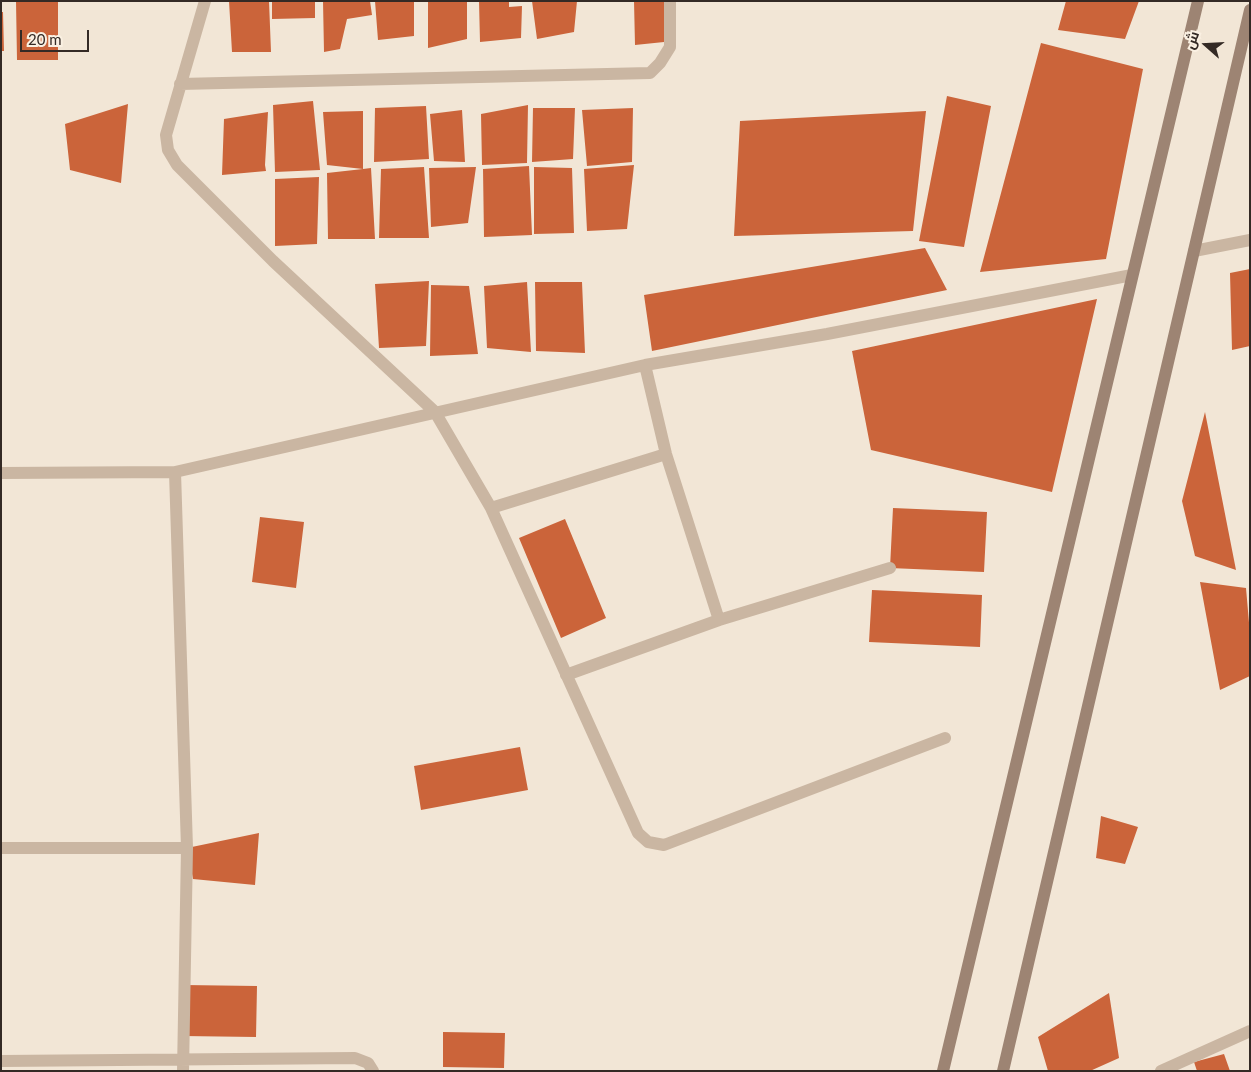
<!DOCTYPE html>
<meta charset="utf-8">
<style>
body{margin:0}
#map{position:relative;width:1251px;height:1072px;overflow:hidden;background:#f2e6d6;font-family:Lato,Cairo,sans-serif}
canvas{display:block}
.frame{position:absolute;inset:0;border:2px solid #342a25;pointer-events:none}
.north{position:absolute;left:1181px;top:20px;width:50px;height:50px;-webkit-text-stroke:4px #faf0e2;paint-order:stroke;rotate:289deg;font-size:14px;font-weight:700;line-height:20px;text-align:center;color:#342a25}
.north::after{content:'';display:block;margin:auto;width:18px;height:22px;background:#342a25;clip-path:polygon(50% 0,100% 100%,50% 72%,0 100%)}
.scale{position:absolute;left:20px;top:30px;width:69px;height:22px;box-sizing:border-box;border:2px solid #342a25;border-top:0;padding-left:6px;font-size:15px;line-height:18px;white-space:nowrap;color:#342a25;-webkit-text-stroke:4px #faf0e2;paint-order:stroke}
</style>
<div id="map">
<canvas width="1251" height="1072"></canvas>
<div class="frame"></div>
<div class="north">ش</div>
<div class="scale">20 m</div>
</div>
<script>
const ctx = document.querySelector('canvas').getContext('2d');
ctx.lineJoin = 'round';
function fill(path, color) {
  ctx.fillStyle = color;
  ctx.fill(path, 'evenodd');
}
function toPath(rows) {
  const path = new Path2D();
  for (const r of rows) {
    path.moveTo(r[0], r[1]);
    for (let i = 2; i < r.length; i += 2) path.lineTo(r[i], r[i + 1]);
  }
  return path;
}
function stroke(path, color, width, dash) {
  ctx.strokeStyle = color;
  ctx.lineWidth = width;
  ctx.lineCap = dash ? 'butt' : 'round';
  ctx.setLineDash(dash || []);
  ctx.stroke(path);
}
fill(toPath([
 [16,1,58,1,58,60,17,60],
 [229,1,269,1,271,52,232,52],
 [272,1,315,1,315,18,272,19],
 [323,1,370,1,372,15,347,19,340,49,324,52],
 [375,1,414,1,414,36,378,40],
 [428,1,467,1,467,39,428,48],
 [479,1,509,1,509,7,522,6,521,38,480,42],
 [532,1,577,1,574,32,537,39],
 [634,1,664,1,664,42,635,45],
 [1066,1,1139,1,1125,39,1058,30],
 [1,12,3,12,4,51,1,51],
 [1041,43,1143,69,1106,259,980,272],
 [947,96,991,106,964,247,919,241],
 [313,101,320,170,275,172,273,105],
 [128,104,121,183,70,170,65,124],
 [528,105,527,163,482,165,481,114],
 [426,106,429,159,374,162,375,108],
 [533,108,575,108,573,159,532,162],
 [633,108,632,162,587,166,582,110],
 [462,110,465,162,434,161,430,114],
 [363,111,363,169,371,168,375,239,328,239,327,173,363,169,327,165,323,112],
 [926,111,913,231,734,236,740,121],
 [268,112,265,165,266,171,222,175,224,119],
 [634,165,627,229,587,231,584,169],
 [529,166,532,235,484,237,483,169],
 [424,167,429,238,379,238,381,169],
 [476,167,468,223,431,227,429,168],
 [534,167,572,168,574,233,534,234],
 [319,177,317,244,275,246,275,179],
 [925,248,947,290,652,351,644,295],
 [1250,269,1250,346,1232,350,1230,273],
 [429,281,426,346,379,348,375,284],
 [527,282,531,352,487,348,484,286],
 [535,282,582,282,585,353,536,351],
 [431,285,469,286,478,354,430,356],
 [1097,299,1052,492,871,450,852,351],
 [1205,412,1236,570,1195,556,1182,501],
 [893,508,987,512,984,572,890,568],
 [260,517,304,522,296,588,252,582],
 [565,519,606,618,561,638,519,538],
 [1200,582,1246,588,1250,634,1250,676,1220,690],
 [872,590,982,595,980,647,869,642],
 [520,747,528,790,421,810,414,766],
 [1101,816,1138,827,1125,864,1096,858],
 [259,833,255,885,193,879,187,848],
 [184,985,257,986,256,1037,183,1036],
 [1109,993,1119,1058,1090,1071,1048,1071,1038,1037],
 [443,1032,505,1033,504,1068,443,1067],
 [1224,1054,1230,1071,1197,1071,1194,1062]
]), '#cb643a');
stroke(toPath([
 [205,1,166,135,168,150,177,165,273,261,435,412,491,508,638,833,648,842,664,845,945,738],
 [180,84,650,73,660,63,670,47,670,1],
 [1194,251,1250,240],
 [645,365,666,454,719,620],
 [175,472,187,848,183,1071],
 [1,473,175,472,645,365,827,334,1132,275],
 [491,508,666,454],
 [566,675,719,620,890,568],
 [1,848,187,848],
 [1,1061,355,1058,368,1063,373,1071],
 [1161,1071,1250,1031]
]), '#cab6a2', 12);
stroke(toPath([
 [943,1071,1198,1],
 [1003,1071,1250,10]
]), '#9d8473', 12);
</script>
